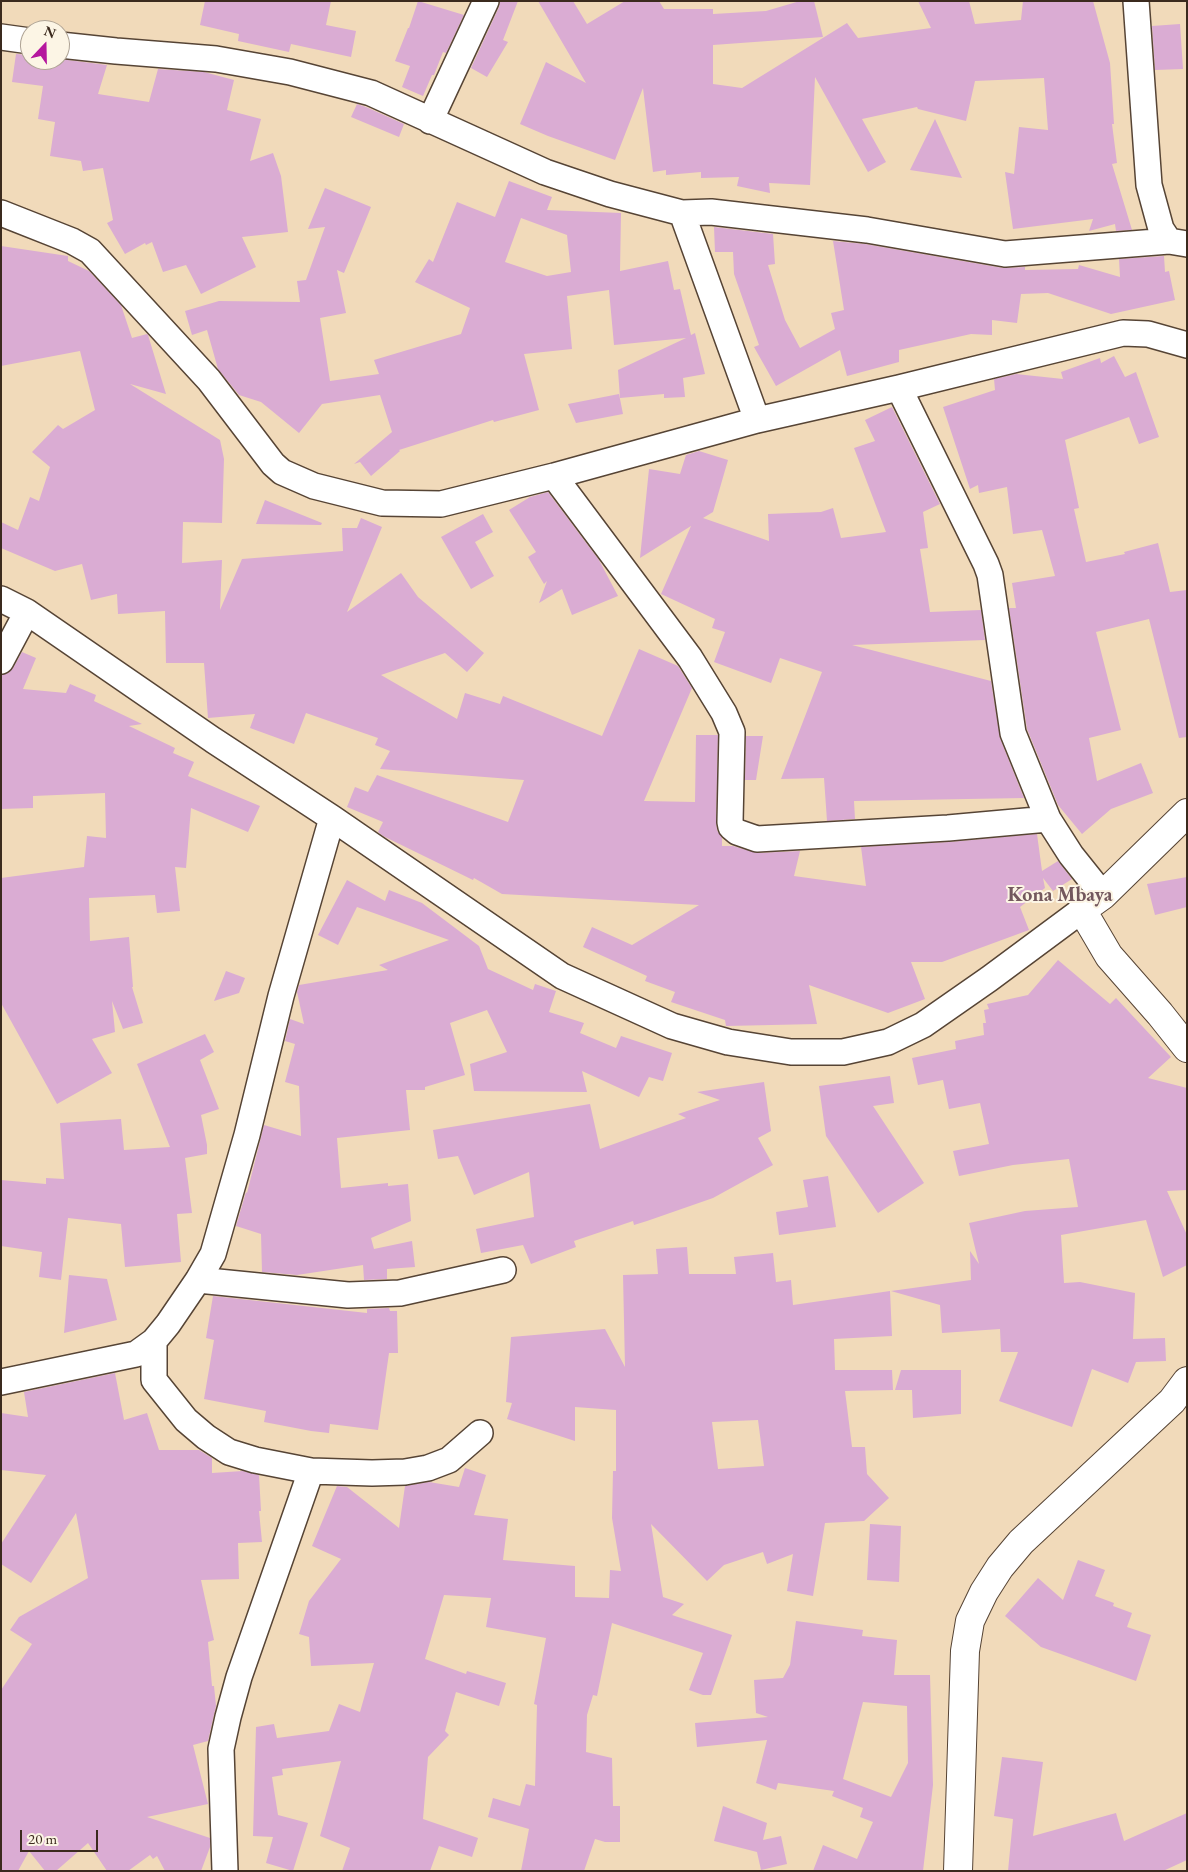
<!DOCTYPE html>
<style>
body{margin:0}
#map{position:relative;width:1188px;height:1872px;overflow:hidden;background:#f1daba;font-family:"EB Garamond",serif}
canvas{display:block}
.frame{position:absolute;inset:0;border:2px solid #3b2a1e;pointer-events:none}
.north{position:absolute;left:20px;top:20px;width:50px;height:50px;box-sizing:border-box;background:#fcf5e5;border:1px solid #afa495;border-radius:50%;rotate:21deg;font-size:14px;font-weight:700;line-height:20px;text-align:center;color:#3b2a1e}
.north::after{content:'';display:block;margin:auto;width:18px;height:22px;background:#b5179e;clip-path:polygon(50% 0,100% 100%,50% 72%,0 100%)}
.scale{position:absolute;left:20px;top:1830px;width:78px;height:22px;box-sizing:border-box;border:2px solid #3b2a1e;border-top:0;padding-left:6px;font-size:15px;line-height:18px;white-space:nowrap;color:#3b2a1e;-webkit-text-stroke:4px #fcf5e5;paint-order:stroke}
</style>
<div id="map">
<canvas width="1188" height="1872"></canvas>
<div class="frame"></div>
<div class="north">N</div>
<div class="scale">20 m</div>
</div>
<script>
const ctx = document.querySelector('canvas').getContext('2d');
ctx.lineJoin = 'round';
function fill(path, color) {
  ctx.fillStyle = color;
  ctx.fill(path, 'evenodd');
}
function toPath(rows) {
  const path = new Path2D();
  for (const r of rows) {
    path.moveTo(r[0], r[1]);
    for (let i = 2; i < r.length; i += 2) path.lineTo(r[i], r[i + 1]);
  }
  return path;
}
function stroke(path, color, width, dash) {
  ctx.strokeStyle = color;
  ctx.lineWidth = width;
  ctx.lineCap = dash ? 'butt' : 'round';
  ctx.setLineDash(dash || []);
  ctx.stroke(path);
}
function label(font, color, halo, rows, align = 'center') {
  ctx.font = font + ' "EB Garamond",serif';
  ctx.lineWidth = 4;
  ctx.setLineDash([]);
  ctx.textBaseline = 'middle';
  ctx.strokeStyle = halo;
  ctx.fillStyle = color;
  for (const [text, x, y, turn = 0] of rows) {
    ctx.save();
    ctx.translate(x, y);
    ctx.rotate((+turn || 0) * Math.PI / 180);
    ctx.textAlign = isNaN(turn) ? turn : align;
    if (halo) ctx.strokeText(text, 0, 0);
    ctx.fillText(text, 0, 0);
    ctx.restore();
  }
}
fill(toPath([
 [205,1,331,1,326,25,356,31,351,57,291,44,289,52,238,41,239,34,200,25],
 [418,1,464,15,446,53,443,52,434,75,432,75,423,96,402,87,410,66,395,61,408,28,409,28],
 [500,1,518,1,503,40,508,42,487,77,471,68,499,7],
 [538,1,573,1,587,24,625,1,659,1,664,9,713,9,713,14,766,11,800,1,814,1,823,37,713,45,713,84,742,88,847,23,858,38,931,28,918,1,969,1,975,24,1021,20,1023,1,1093,1,1110,63,1114,124,1112,124,1117,163,1112,164,1132,230,1116,231,1115,224,1089,231,1093,219,1013,229,1005,172,1014,174,1019,127,1048,130,1044,78,975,81,966,121,918,109,917,107,862,119,886,162,868,172,815,77,810,185,769,183,770,193,737,186,739,177,701,178,701,172,666,175,666,170,653,172,643,88,615,160,548,136,520,124,546,62,586,83],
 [1180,24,1183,69,1155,70,1152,26],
 [16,54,30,55,30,60,60,59,107,65,98,94,149,102,158,69,204,72,234,80,227,110,261,119,250,161,273,153,281,176,288,232,242,237,256,267,201,294,186,265,163,272,152,242,146,245,145,243,125,254,107,223,113,220,103,168,83,171,81,161,50,156,55,122,38,119,43,86,12,82],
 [357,104,366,107,404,124,399,137,351,117],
 [935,119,962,178,910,170],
 [509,181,552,197,547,210,621,213,620,271,668,261,674,290,680,289,691,335,695,333,705,374,683,378,685,397,664,398,664,394,620,398,618,370,686,338,614,345,609,290,567,296,572,349,524,354,539,410,494,422,493,420,399,450,400,451,371,476,360,462,354,464,392,432,380,395,322,404,299,433,261,402,239,395,218,369,207,330,192,335,185,311,219,301,300,302,297,281,306,280,325,227,308,229,325,188,371,207,344,273,337,270,346,313,320,318,330,381,379,374,374,360,461,334,470,308,415,282,429,259,433,262,457,202,495,217],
 [521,218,567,235,571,272,547,276,505,262],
 [714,227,773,234,775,264,768,265,785,320,800,348,835,329,831,313,844,310,833,241,865,244,1003,268,1025,267,1025,270,1078,269,1079,265,1120,277,1119,259,1164,256,1165,272,1169,271,1175,300,1111,314,1048,293,1021,294,1017,323,992,320,992,335,971,334,899,350,899,362,847,376,840,350,776,386,754,347,759,345,734,274,733,252,715,252],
 [1,246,68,256,68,261,89,271,121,305,132,338,147,334,148,335,166,394,130,384,220,440,224,459,222,523,183,522,182,563,222,560,220,610,242,559,343,551,342,528,357,528,361,518,382,527,347,612,401,573,418,597,484,653,467,672,445,653,381,675,457,719,465,693,500,704,503,696,602,736,639,649,678,666,692,688,644,801,695,802,696,735,718,735,716,822,717,830,722,838,722,846,733,846,757,853,800,851,794,876,866,886,861,847,949,842,1037,834,1042,871,1058,861,1072,879,1053,891,1043,878,1045,888,1020,907,1029,930,942,962,911,962,925,999,888,1013,809,985,817,1024,726,1026,725,1020,671,1002,675,992,645,981,647,976,583,947,592,927,632,945,699,905,502,894,474,878,473,880,383,836,378,832,383,822,347,807,355,787,368,792,377,775,508,822,524,780,380,769,390,751,375,745,378,738,306,713,294,744,250,728,255,714,208,718,204,663,166,663,165,611,118,614,117,594,91,600,82,564,55,571,1,548,1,522,18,530,30,497,39,501,50,467,32,452,58,425,63,429,95,410,80,351,1,366],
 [1114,356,1125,377,1136,372,1159,437,1139,444,1129,417,1065,440,1079,508,1074,509,1086,562,1125,554,1124,552,1158,543,1170,592,1187,590,1187,737,1179,738,1149,619,1096,632,1121,730,1089,738,1097,781,1141,763,1153,793,1111,809,1082,834,1058,805,1027,729,1009,608,1016,608,1012,583,1055,576,1042,530,1013,534,1007,487,979,493,978,485,970,489,943,407,995,390,994,379,1016,374,1063,379,1061,372,1100,358,1101,363],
 [619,394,623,414,576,423,568,404],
 [892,407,940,504,923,512,928,548,920,549,930,612,981,610,985,640,852,645,991,681,1000,738,1024,798,854,801,855,819,827,821,824,778,781,779,822,672,780,658,771,683,714,662,725,632,712,628,715,619,661,594,691,526,640,558,649,469,680,474,686,455,699,451,728,460,713,512,703,518,769,541,768,514,821,512,833,508,841,538,886,532,854,448,875,441,865,420],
 [548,492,599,560,618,596,572,615,562,589,539,603,547,581,544,584,528,557,536,552,509,510,530,497],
 [265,500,322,523,321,525,256,524],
 [483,514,493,532,475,542,494,576,471,589,441,537],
 [22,652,36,658,23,689,66,693,70,684,96,695,94,701,142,724,129,726,175,748,173,753,194,762,188,776,260,806,248,832,191,808,186,868,175,867,180,911,157,913,155,895,89,898,90,941,129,937,133,987,132,987,143,1023,123,1029,112,1001,115,1032,92,1039,112,1073,57,1104,1,1003,1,878,84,867,87,836,106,838,105,793,33,796,33,808,1,809,1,675,8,673,13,668],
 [746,736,763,736,756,780,745,780],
 [1187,877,1187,907,1155,915,1147,884],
 [347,880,385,901,389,890,422,903,479,946,488,969,533,990,535,984,556,991,549,1012,584,1023,580,1033,616,1048,621,1036,672,1053,663,1081,649,1077,639,1097,582,1071,587,1092,474,1091,470,1064,507,1052,487,1010,450,1023,465,1075,425,1087,425,1090,406,1090,410,1130,337,1138,341,1188,388,1183,388,1186,408,1184,411,1221,371,1238,374,1249,412,1241,415,1267,387,1269,387,1279,364,1280,363,1265,297,1275,262,1272,261,1234,236,1226,246,1192,247,1193,264,1125,301,1136,299,1086,285,1082,295,1044,285,1041,290,1019,304,1024,297,992,299,985,388,970,379,965,449,940,357,907,338,945,318,935],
 [1058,960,1110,1004,1116,998,1171,1057,1148,1078,1187,1088,1187,1190,1167,1191,1187,1235,1187,1265,1163,1277,1146,1220,1061,1235,1064,1283,1080,1282,1135,1293,1133,1339,1165,1338,1166,1361,1136,1362,1128,1383,1092,1369,1072,1427,999,1401,1018,1352,1001,1352,1000,1329,942,1333,940,1305,891,1291,971,1280,970,1251,979,1264,969,1223,1025,1211,1078,1207,1069,1159,1013,1165,959,1176,953,1151,989,1144,980,1103,949,1109,943,1080,918,1085,912,1058,956,1049,955,1041,984,1035,983,1023,986,1023,984,1010,989,1009,987,1004,1028,995],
 [226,971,245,978,239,993,214,1001],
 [205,1034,214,1052,200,1060,219,1109,201,1115,207,1145,207,1154,185,1158,192,1213,177,1214,181,1262,125,1267,121,1224,68,1218,61,1280,39,1277,42,1252,1,1246,1,1180,46,1184,46,1178,64,1179,60,1123,121,1119,124,1150,170,1147,137,1064],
 [890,1076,894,1103,873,1106,924,1183,878,1213,826,1136,819,1086],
 [764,1082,771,1131,758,1138,773,1165,713,1198,647,1221,634,1225,633,1221,574,1241,576,1247,531,1264,523,1245,481,1253,476,1229,534,1217,529,1172,474,1195,458,1156,438,1159,433,1130,590,1104,600,1149,686,1118,678,1114,720,1100,697,1092],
 [828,1176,836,1227,779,1235,776,1212,808,1207,803,1180],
 [687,1247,689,1274,736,1274,734,1257,773,1253,776,1282,791,1280,793,1305,890,1291,892,1336,834,1339,835,1370,892,1370,893,1390,845,1391,852,1447,865,1447,867,1474,889,1498,864,1521,825,1523,813,1596,787,1591,793,1554,767,1564,763,1552,724,1565,707,1581,651,1524,663,1597,684,1604,672,1615,732,1635,711,1695,703,1695,689,1690,703,1653,612,1623,597,1696,593,1695,587,1715,586,1752,612,1758,613,1806,620,1806,620,1842,605,1842,595,1839,584,1871,521,1871,529,1829,488,1817,493,1798,520,1806,526,1784,535,1786,537,1705,534,1704,546,1638,486,1627,491,1598,444,1595,425,1659,466,1674,467,1671,506,1683,499,1706,456,1692,445,1731,449,1735,428,1757,423,1819,478,1838,472,1857,439,1846,430,1871,342,1871,350,1848,320,1836,341,1761,282,1769,283,1775,272,1777,278,1815,308,1823,293,1871,266,1863,273,1837,253,1836,256,1727,274,1724,277,1738,329,1731,339,1704,360,1712,374,1663,311,1666,309,1637,299,1634,309,1601,341,1559,312,1546,337,1486,347,1487,399,1528,405,1486,429,1482,459,1487,465,1468,486,1475,474,1515,508,1519,503,1560,575,1566,575,1597,609,1598,610,1570,621,1571,612,1518,613,1471,616,1471,616,1410,575,1407,575,1441,507,1419,512,1403,506,1402,511,1337,605,1329,625,1367,623,1275,658,1274,656,1249],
 [758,1420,764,1466,718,1469,712,1422],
 [69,1275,107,1279,117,1320,64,1333],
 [213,1296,367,1313,367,1309,389,1308,390,1311,397,1311,398,1353,389,1353,378,1430,330,1424,329,1433,311,1431,264,1422,266,1411,204,1399,214,1340,206,1338],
 [901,1370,961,1370,961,1414,913,1418,912,1390,895,1390],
 [115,1373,124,1420,147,1413,159,1450,199,1450,212,1458,212,1473,243,1471,259,1475,261,1511,259,1511,262,1542,238,1543,239,1579,201,1580,214,1640,208,1642,212,1686,214,1686,216,1706,208,1741,193,1745,208,1804,147,1817,210,1838,210,1847,201,1871,165,1871,157,1856,153,1859,150,1855,128,1871,107,1871,88,1843,56,1871,45,1871,29,1851,18,1871,1,1871,1,1690,32,1644,10,1630,19,1617,88,1578,76,1513,31,1583,1,1564,1,1544,46,1475,1,1470,1,1413,28,1417,24,1392],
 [870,1524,901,1526,899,1582,867,1580],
 [1078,1560,1105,1570,1095,1596,1114,1603,1113,1606,1132,1613,1127,1627,1151,1635,1136,1681,1041,1647,1005,1616,1038,1578,1063,1600],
 [796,1621,863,1630,862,1636,897,1640,894,1675,930,1675,933,1785,923,1871,813,1871,823,1845,857,1859,873,1822,860,1817,863,1808,832,1796,834,1791,778,1783,776,1790,756,1783,767,1740,697,1747,695,1723,768,1717,756,1713,754,1680,783,1678,790,1665],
 [863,1702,907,1706,908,1763,891,1797,843,1779],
 [1002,1757,1043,1762,1033,1836,1116,1813,1124,1841,1187,1813,1187,1860,1163,1871,1008,1871,1013,1819,994,1816],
 [723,1806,767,1823,763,1840,781,1836,787,1864,761,1870,757,1852,714,1841]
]), '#daacd3');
const minor = toPath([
 [1136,1,1149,185,1161,229,1169,241],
 [1,37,30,41],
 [60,45,116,51,216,59,290,72,371,93,545,172,610,194,682,213,711,212,867,230,1005,254,1169,241,1187,244],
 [430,121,486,1],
 [1,213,72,241,90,251,209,380,273,464,282,472,314,486,382,503,441,504,554,476,757,420,899,388,1123,333,1148,334,1187,345],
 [682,213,757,420],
 [899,388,986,564,990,575,1013,733,1048,819],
 [554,476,690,658,724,713,732,732,730,822,731,827,737,832,757,839,948,828,1048,819,1071,855,1103,895],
 [1,599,27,612,213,740,332,818,562,976,672,1026,728,1042,791,1052,843,1052,888,1042,923,1025,989,979,1082,910],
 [1,661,27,612],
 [198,1280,348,1295,400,1293,503,1270],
 [154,1341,154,1380,186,1420,206,1437,229,1452,255,1460,311,1471,372,1473,405,1472,428,1468,449,1460,480,1433],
 [1,1382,136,1354,154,1341,168,1324,198,1280,213,1254,247,1135,281,996,332,818],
 [225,1871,221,1749,228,1717,239,1677,311,1471]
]);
const tertiary = toPath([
 [1187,813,1103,895,1082,910,1109,956,1160,1014,1187,1048],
 [958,1871,965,1651,970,1621,984,1592,1000,1567,1021,1542,1172,1401,1187,1381]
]);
stroke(minor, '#564435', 28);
stroke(tertiary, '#564435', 30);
stroke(minor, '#fff', 25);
stroke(tertiary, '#fff', 28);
label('bold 20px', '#73585d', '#fcf5e5', [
 ["Kona Mbaya",1060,896]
]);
</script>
